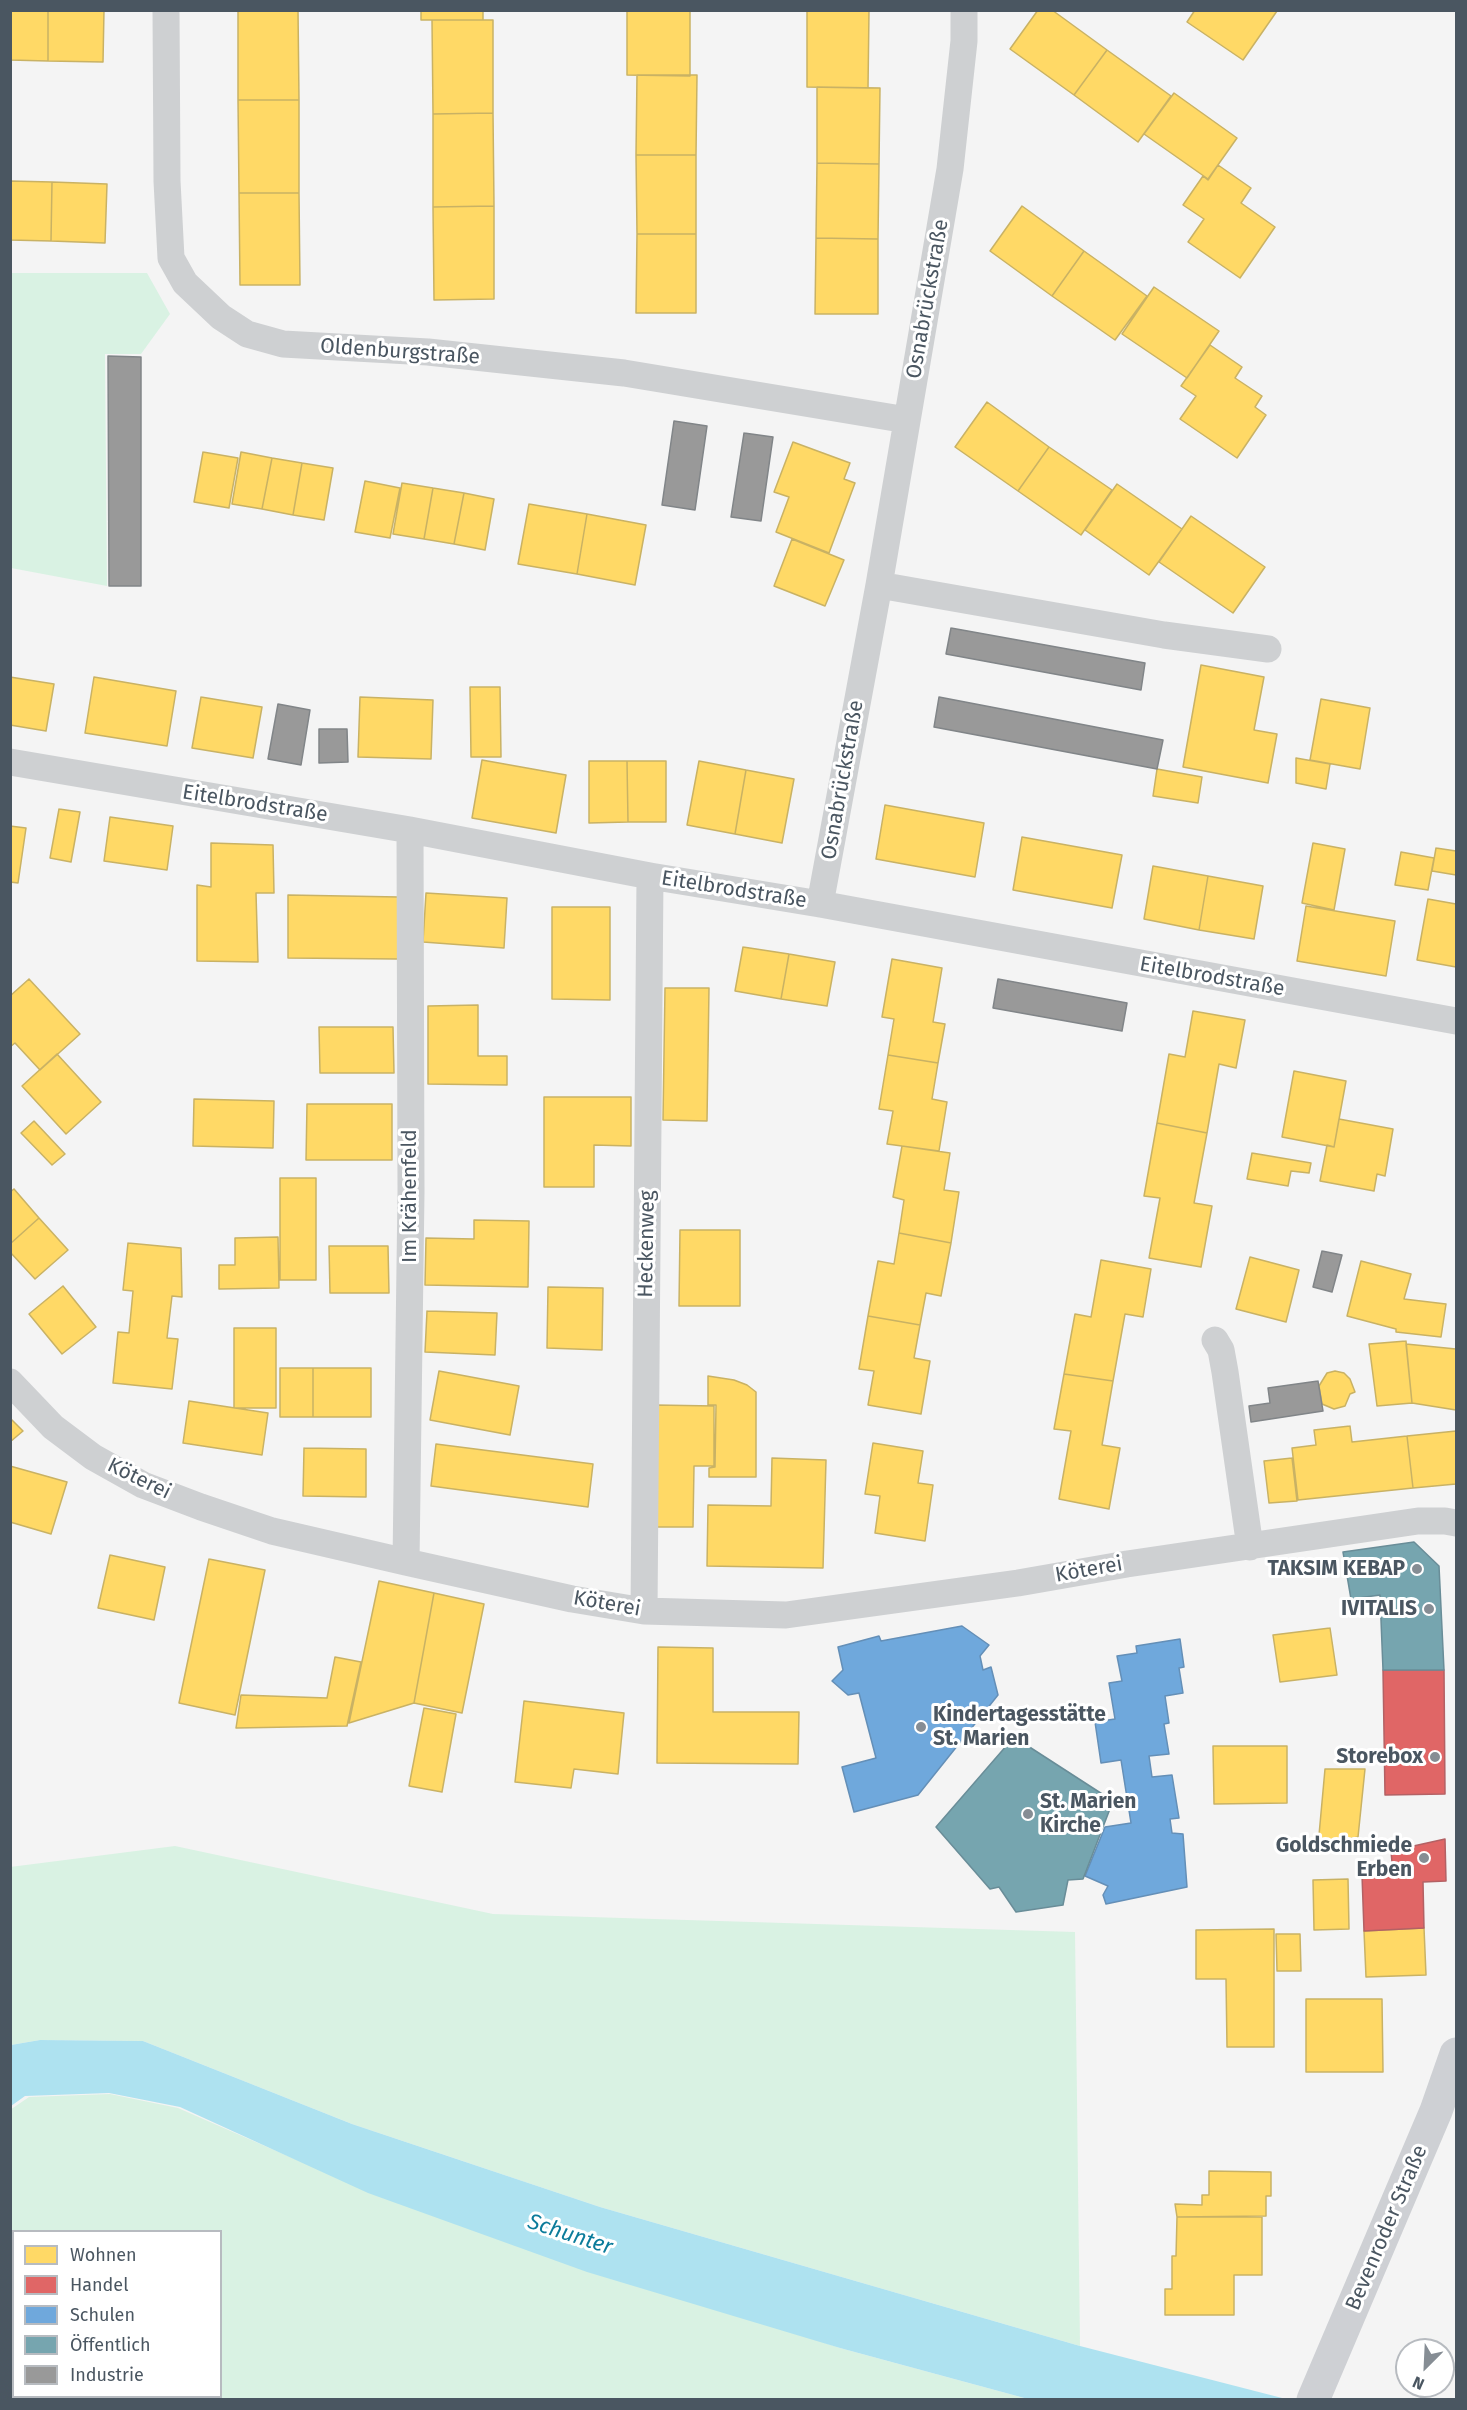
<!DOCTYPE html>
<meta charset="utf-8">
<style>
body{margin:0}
#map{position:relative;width:1467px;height:2410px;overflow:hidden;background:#f4f4f4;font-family:"Fira Sans",sans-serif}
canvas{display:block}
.frame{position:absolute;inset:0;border:12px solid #4a5661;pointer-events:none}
.legend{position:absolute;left:12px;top:2230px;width:210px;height:168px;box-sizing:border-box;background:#fff;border:2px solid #b7bbc0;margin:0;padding:8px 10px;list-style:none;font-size:18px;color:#4a5661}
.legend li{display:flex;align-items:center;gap:12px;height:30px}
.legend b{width:30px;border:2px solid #b7bbc0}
.north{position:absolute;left:1395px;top:2338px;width:60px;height:60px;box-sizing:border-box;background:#fff;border:2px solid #b7bbc0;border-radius:50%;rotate:204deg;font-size:16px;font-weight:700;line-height:24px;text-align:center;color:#4a5661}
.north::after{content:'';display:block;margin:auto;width:21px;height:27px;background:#868d94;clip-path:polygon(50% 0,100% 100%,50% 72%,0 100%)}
</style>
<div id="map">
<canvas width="1467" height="2410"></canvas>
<div class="frame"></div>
<ul class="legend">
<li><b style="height:16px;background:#ffd966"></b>Wohnen</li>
<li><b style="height:16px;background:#e06666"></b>Handel</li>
<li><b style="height:16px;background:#6fa8dc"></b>Schulen</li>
<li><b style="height:16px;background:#76a5af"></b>Öffentlich</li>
<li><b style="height:16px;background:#999"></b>Industrie</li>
</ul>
<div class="north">N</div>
</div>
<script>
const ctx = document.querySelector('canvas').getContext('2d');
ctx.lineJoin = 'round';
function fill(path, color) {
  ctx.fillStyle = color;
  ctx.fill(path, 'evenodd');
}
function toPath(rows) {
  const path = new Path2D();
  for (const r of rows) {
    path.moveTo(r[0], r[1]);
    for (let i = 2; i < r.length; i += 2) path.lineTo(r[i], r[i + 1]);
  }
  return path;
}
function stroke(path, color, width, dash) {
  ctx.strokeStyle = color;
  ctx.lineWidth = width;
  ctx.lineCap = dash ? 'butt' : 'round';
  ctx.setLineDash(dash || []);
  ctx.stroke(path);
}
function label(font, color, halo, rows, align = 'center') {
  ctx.font = font + ' "Fira Sans",sans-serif';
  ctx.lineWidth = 6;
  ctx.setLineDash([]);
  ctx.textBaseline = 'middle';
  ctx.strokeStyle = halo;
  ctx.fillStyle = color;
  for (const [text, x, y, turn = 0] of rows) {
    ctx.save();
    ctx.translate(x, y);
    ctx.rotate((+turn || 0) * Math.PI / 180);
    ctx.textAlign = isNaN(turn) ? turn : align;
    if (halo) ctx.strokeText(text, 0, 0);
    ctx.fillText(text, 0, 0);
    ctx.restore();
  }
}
fill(toPath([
 [10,273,147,273,170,314,141,354,105,354,107,586,11,568],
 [175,1846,493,1914,1075,1932,1080,2346,600,2207,352,2124,143,2041,40,2040,11,2045,10,1867],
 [110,2094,178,2108,368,2191,840,2348,1028,2399,11,2399,10,2110,29,2097],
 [14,2232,220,2232,220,2396,14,2396]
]), '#d9f2e3');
fill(toPath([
 [40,2040,143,2041,352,2124,600,2207,1080,2346,1286,2399,1028,2399,840,2348,587,2272,368,2193,180,2107,109,2093,25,2096,11,2106,11,2045]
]), '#aee2f0');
const homes = toPath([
 [10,10,48,10,48,61,10,60,10,10],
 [48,10,104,10,103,62,48,61,48,10],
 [238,10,298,10,299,100,238,100,238,10],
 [421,10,483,10,483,20,421,20,421,10],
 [627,10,690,10,690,76,627,75,627,10],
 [1038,10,1052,10,1107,50,1074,95,1010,49,1038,10],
 [1195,10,1275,10,1277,11,1243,60,1187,22,1195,10],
 [807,11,869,11,868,88,807,87,807,11],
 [432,20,493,20,493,113,433,114,432,20],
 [1107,50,1171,96,1138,142,1074,95,1107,50],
 [637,75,697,75,696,155,636,155,637,75],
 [817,87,880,88,879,164,817,163,817,87],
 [1174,93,1237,138,1208,179,1144,134,1174,93],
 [238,100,299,100,299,193,239,193,238,100],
 [493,113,494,206,433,207,433,114,493,113],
 [636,155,696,155,696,234,637,234,636,155],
 [817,163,879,164,878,239,816,238,817,163],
 [1218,165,1251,188,1241,203,1275,227,1240,278,1188,242,1204,219,1183,205,1203,176,1208,180,1218,165],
 [10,181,52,182,51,241,10,240,10,181],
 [52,182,107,184,105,243,51,241,52,182],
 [239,193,299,193,300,285,240,285,239,193],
 [494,206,494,299,434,300,433,207,494,206],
 [1022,206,1084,251,1052,296,990,251,1022,206],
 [637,234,696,234,696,313,636,313,637,234],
 [816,238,878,239,878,314,815,314,816,238],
 [1084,251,1147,296,1115,340,1052,296,1084,251],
 [1154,287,1219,331,1187,378,1122,334,1154,287],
 [1210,345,1242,367,1235,378,1262,396,1255,407,1266,415,1237,458,1180,419,1196,396,1181,386,1210,345],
 [987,402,1049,447,1018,491,955,447,987,402],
 [793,442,850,463,844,479,855,483,829,553,776,532,789,497,774,492,793,442],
 [1049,447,1112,490,1081,535,1018,491,1049,447],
 [203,452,238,458,229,508,194,502,203,452],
 [241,452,272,458,262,509,232,504,241,452],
 [272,458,302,463,293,515,262,509,272,458],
 [302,463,333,468,324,520,293,515,302,463],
 [365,481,400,488,390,538,355,532,365,481],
 [402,483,433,488,424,539,393,534,402,483],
 [1117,484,1182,529,1149,575,1085,530,1117,484],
 [433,488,464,493,454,544,424,539,433,488],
 [464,493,494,499,485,550,454,544,464,493],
 [529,504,587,514,577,574,518,564,529,504],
 [587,514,646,525,635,585,577,574,587,514],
 [1191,516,1265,567,1233,613,1159,562,1191,516],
 [792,539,844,560,825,606,774,586,792,539],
 [1201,665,1264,677,1254,730,1277,734,1268,783,1183,767,1201,665],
 [10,677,54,684,46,731,10,725,10,677],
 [94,677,176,691,167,746,85,733,94,677],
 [470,687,500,687,501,757,471,757,470,687],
 [201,697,262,707,253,758,192,748,201,697],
 [360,697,433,700,431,759,358,757,360,697],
 [1321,699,1370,708,1360,769,1310,760,1321,699],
 [1296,758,1330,764,1326,789,1296,783,1296,758],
 [482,760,566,775,556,833,472,818,482,760],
 [589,761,627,761,628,822,589,823,589,761],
 [627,761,666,761,666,822,628,822,627,761],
 [699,761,746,770,735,834,687,825,699,761],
 [1157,769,1202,777,1198,803,1153,796,1157,769],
 [746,770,794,779,782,843,735,834,746,770],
 [885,805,984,823,975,877,876,859,885,805],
 [59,809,80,812,71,862,50,858,59,809],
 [110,817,173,826,167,870,104,861,110,817],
 [10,826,26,828,18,883,10,882,10,826],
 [1022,837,1122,855,1112,908,1013,890,1022,837],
 [211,843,273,845,274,893,256,893,258,962,197,961,197,885,211,887,211,843],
 [1313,843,1345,849,1334,910,1302,903,1313,843],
 [1436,848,1456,851,1456,875,1432,871,1436,848],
 [1401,852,1434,858,1428,890,1395,885,1401,852],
 [1153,866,1208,876,1199,930,1144,919,1153,866],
 [1208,876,1263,886,1254,939,1199,930,1208,876],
 [426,893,507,898,504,948,423,942,426,893],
 [288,895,399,897,398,959,288,958,288,895],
 [1428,899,1456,904,1456,967,1417,960,1428,899],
 [1306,906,1395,921,1386,976,1297,961,1306,906],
 [552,907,610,907,610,1000,552,999,552,907],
 [743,947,789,954,781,999,735,991,743,947],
 [789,954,835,962,827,1006,781,999,789,954],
 [892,959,942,968,933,1022,945,1024,938,1063,888,1055,894,1019,882,1017,892,959],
 [29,979,80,1034,40,1070,15,1043,10,1047,10,996,29,979],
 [665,988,709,988,707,1121,663,1120,665,988],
 [478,1005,478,1056,507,1056,507,1085,428,1084,428,1006,478,1005],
 [1193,1011,1245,1020,1236,1068,1219,1064,1207,1133,1157,1123,1169,1054,1185,1057,1193,1011],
 [319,1027,393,1027,394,1073,320,1073,319,1027],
 [57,1054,101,1102,66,1134,22,1086,57,1054],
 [888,1055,938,1063,932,1099,947,1102,939,1151,887,1144,893,1111,879,1109,888,1055],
 [1294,1071,1346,1081,1334,1147,1282,1137,1294,1071],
 [544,1097,631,1097,631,1146,594,1145,594,1187,544,1187,544,1097],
 [194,1099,274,1101,273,1148,193,1146,194,1099],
 [307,1104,392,1104,392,1160,306,1160,307,1104],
 [1339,1119,1393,1129,1385,1176,1377,1174,1374,1191,1320,1181,1327,1145,1334,1147,1339,1119],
 [34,1121,65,1154,52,1165,21,1133,34,1121],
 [1157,1123,1207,1133,1194,1203,1212,1206,1201,1267,1149,1258,1160,1198,1144,1196,1157,1123],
 [902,1146,950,1153,944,1190,959,1192,951,1243,899,1233,904,1200,893,1197,902,1146],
 [1252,1153,1311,1163,1309,1173,1291,1171,1288,1186,1247,1179,1252,1153],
 [280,1178,316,1178,316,1280,280,1280,280,1178],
 [14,1189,39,1218,10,1244,10,1192,14,1189],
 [39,1218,68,1250,35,1279,10,1252,10,1244,39,1218],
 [474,1220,529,1221,528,1287,425,1285,426,1238,474,1239,474,1220],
 [680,1230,740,1230,740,1306,679,1306,680,1230],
 [899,1233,951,1243,941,1296,926,1293,920,1325,868,1316,878,1261,894,1264,899,1233],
 [278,1237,279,1288,219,1289,219,1265,235,1265,235,1238,278,1237],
 [128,1243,181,1248,182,1297,172,1296,167,1338,178,1339,172,1389,113,1383,118,1332,129,1333,133,1291,123,1290,128,1243],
 [329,1246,388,1246,389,1293,330,1293,329,1246],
 [1250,1257,1299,1270,1286,1322,1236,1309,1250,1257],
 [1101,1260,1151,1269,1143,1317,1125,1314,1113,1381,1064,1374,1075,1314,1091,1317,1101,1260],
 [1361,1261,1411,1274,1404,1299,1446,1304,1441,1337,1396,1332,1396,1329,1347,1316,1361,1261],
 [63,1286,96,1327,62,1354,29,1314,63,1286],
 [548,1287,603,1288,602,1350,547,1348,548,1287],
 [427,1311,497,1313,495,1355,425,1352,427,1311],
 [868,1316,920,1325,914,1358,930,1361,921,1414,868,1405,874,1371,859,1369,868,1316],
 [234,1328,276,1328,276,1408,234,1408,234,1328],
 [1406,1341,1412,1403,1377,1406,1369,1344,1406,1341],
 [1406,1344,1456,1349,1456,1410,1412,1403,1406,1344],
 [280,1368,313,1368,313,1417,280,1417,280,1368],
 [313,1368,371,1368,371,1417,313,1417,313,1368],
 [439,1371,519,1386,510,1435,430,1420,439,1371],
 [1335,1371,1344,1373,1350,1379,1355,1392,1350,1394,1345,1406,1334,1409,1322,1404,1319,1386,1327,1373,1335,1371],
 [1064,1374,1113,1381,1102,1445,1120,1448,1109,1509,1059,1499,1071,1431,1054,1429,1064,1374],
 [708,1376,734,1380,747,1385,756,1392,756,1477,709,1477,709,1468,715,1467,716,1405,708,1405,708,1376],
 [189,1401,268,1413,262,1455,183,1443,189,1401],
 [656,1405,714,1406,714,1466,694,1466,693,1527,655,1527,656,1405],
 [10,1418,23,1431,10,1442,10,1418],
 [1350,1426,1352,1442,1407,1436,1413,1488,1298,1500,1292,1448,1316,1445,1314,1430,1350,1426],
 [1456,1431,1456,1484,1413,1488,1407,1436,1456,1431],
 [873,1443,923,1451,918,1483,933,1485,925,1541,875,1533,880,1496,865,1494,873,1443],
 [436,1444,593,1464,588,1507,431,1486,436,1444],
 [304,1448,366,1449,366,1497,303,1496,304,1448],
 [772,1458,826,1460,823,1568,707,1566,708,1505,771,1506,772,1458],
 [1292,1458,1297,1501,1269,1503,1264,1461,1292,1458],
 [10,1466,67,1482,51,1534,10,1522,10,1466],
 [110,1555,165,1567,154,1620,98,1608,110,1555],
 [209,1559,265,1570,235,1715,179,1703,209,1559],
 [379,1581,434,1593,414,1703,349,1723,379,1581],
 [434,1593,484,1604,462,1713,414,1703,434,1593],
 [1330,1628,1337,1675,1280,1682,1273,1635,1330,1628],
 [658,1647,713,1648,713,1712,799,1712,798,1764,657,1763,658,1647],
 [335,1657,361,1662,347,1726,236,1728,241,1695,327,1698,335,1657],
 [524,1701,624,1713,618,1774,574,1769,571,1788,515,1782,524,1701],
 [424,1708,456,1714,442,1792,409,1786,424,1708],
 [1213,1746,1287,1746,1287,1803,1214,1804,1213,1746],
 [1325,1769,1365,1769,1358,1837,1318,1846,1325,1769],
 [1348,1879,1349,1929,1314,1930,1313,1880,1348,1879],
 [1424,1928,1426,1975,1366,1977,1364,1931,1424,1928],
 [1274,1929,1274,2047,1227,2047,1226,1979,1196,1979,1196,1930,1274,1929],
 [1276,1934,1300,1934,1301,1971,1277,1971,1276,1934],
 [1306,1999,1382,1999,1383,2072,1306,2072,1306,1999],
 [1209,2171,1271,2172,1271,2196,1266,2196,1266,2216,1177,2217,1175,2204,1202,2205,1202,2195,1209,2195,1209,2171],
 [1177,2217,1262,2217,1262,2275,1234,2275,1234,2315,1165,2315,1165,2289,1172,2289,1172,2256,1176,2256,1177,2217]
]);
fill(homes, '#ffd966');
stroke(homes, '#c9b264', 1.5);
const shops = toPath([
 [1383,1670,1444,1670,1445,1794,1385,1795,1383,1670],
 [1445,1839,1446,1881,1423,1882,1424,1928,1364,1931,1362,1875,1393,1874,1391,1851,1445,1839]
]);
fill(shops, '#e06666');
stroke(shops, '#b36164', 1.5);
const schools = toPath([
 [962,1626,989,1645,980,1656,983,1670,991,1667,998,1695,918,1795,854,1812,842,1767,876,1758,859,1693,848,1695,832,1681,843,1670,838,1647,879,1636,881,1641,962,1626],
 [1180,1639,1184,1667,1179,1668,1183,1693,1165,1696,1169,1723,1164,1724,1169,1754,1149,1756,1152,1777,1172,1775,1179,1818,1170,1819,1172,1833,1183,1834,1187,1887,1106,1904,1103,1895,1108,1886,1085,1876,1105,1827,1131,1823,1121,1760,1101,1763,1095,1722,1115,1719,1109,1683,1122,1681,1117,1656,1137,1653,1136,1646,1180,1639]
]);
fill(schools, '#6fa8dc');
stroke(schools, '#648fb7', 1.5);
const public = toPath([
 [1414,1542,1439,1566,1444,1670,1383,1670,1380,1595,1351,1599,1343,1552,1414,1542],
 [1014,1737,1113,1801,1083,1879,1068,1880,1063,1905,1016,1912,999,1887,990,1889,936,1827,1014,1737]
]);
fill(public, '#76a5af');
stroke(public, '#698d98', 1.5);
const industry = toPath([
 [108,356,141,357,141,586,109,586,108,356],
 [674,421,707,426,695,510,662,505,674,421],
 [744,433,773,437,761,521,731,517,744,433],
 [951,628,1145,663,1141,690,946,654,951,628],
 [939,697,1163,740,1157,769,934,727,939,697],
 [278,704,310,710,301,765,268,759,278,704],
 [319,729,347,729,348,762,319,763,319,729],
 [998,979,1127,1003,1122,1031,993,1008,998,979],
 [1322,1251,1342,1255,1332,1292,1313,1287,1322,1251],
 [1318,1381,1323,1411,1251,1422,1249,1406,1270,1403,1268,1388,1318,1381]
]);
fill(industry, '#999');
stroke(industry, '#818588', 1.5);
stroke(toPath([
 [166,10,167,181,171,258,185,283,221,317,247,334,283,344,428,352,624,373,907,420],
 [879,585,1164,635,1268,649],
 [10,762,410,830,650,876,820,904,1456,1021],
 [820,904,879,585,950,169,964,41,964,10],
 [1215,1340,1221,1350,1225,1372,1250,1547],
 [10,1382,53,1427,93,1457,143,1485,201,1507,272,1531,406,1562,572,1599,644,1611,786,1615,1018,1583,1127,1564,1418,1521,1445,1521,1456,1523],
 [406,1562,411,1192,410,830],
 [644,1611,650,876]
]), '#ced0d2', 27);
stroke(toPath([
 [1313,2400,1436,2111,1456,2054]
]), '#ced0d4', 33);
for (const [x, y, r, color] of [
 [1417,1569,6,"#868d94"],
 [1429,1609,6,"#868d94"],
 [921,1727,6,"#868d94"],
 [1435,1757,6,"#868d94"],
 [1028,1814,6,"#868d94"],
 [1424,1858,6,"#868d94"]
]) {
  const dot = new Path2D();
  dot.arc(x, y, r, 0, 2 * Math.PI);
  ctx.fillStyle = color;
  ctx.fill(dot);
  stroke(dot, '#fff', 2);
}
label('21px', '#4a5661', '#fff', [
 ["Osnabrückstraße",928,299,-80],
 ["Oldenburgstraße",400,352,4],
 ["Osnabrückstraße",843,780,-80],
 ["Eitelbrodstraße",255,804,9],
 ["Eitelbrodstraße",734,890,9],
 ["Eitelbrodstraße",1212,977,10],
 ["Im Krähenfeld",410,1196,-90],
 ["Heckenweg",647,1244,-89],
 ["Köterei",139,1479,26],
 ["Köterei",1089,1570,-10],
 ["Köterei",607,1604,10],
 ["Bevenroder Straße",1387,2228,-67]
]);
label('bold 21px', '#4a5661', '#fff', [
 ["TAKSIM KEBAP",1405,1569],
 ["IVITALIS",1417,1609],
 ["Kindertagesstätte",933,1715,"left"],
 ["St. Marien",933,1739,"left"],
 ["Storebox",1423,1757],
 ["St. Marien",1040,1802,"left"],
 ["Kirche",1040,1826,"left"],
 ["Goldschmiede",1412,1846],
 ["Erben",1412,1870]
], 'right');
label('italic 22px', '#0c7c9b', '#fff', [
 ["Schunter",570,2235,18]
]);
</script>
